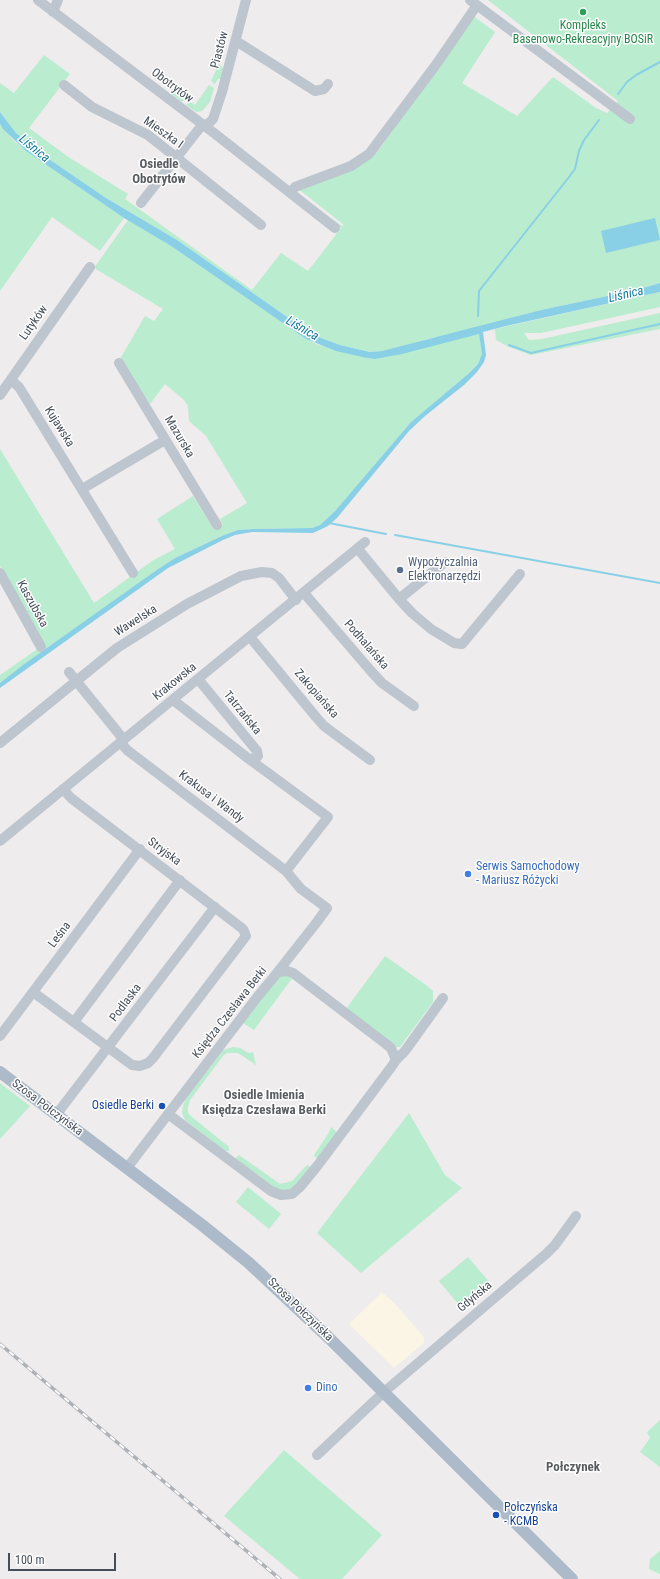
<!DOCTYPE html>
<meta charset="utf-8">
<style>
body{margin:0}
#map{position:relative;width:660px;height:1579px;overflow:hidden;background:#eeecec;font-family:"Roboto Condensed",sans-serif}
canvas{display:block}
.scale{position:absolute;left:8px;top:1553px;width:108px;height:18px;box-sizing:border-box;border:2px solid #454e58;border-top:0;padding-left:5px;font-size:12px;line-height:14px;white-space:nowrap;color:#454e58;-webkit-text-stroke:3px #fff;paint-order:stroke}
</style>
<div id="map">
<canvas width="660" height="1579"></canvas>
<div class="scale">100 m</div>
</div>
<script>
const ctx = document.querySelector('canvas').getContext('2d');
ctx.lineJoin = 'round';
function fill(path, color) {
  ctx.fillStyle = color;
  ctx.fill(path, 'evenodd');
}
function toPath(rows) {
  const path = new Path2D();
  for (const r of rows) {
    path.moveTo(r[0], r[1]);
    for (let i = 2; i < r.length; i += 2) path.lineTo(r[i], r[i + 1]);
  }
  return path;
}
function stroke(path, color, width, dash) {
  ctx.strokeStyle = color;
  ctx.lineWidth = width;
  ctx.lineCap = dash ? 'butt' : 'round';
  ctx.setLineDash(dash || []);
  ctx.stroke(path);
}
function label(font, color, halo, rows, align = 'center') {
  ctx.font = font + ' "Roboto Condensed",sans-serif';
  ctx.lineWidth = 3;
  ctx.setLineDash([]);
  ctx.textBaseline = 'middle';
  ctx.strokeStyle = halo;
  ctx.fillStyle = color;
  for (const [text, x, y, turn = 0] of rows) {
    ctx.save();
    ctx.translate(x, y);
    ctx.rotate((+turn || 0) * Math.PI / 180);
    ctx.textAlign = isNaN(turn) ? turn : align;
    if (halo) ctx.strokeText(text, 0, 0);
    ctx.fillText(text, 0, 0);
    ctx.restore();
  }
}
fill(toPath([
 [382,1292,396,1305,424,1337,424,1343,394,1368,349,1324]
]), '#faf5e4');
fill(toPath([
 [488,0,660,0,660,283,636,290,541,310,460,332,427,339,389,350,371,352,340,345,313,335,177,240,106,198,43,155,16,133,0,112,0,83,14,93,44,55,70,74,29,128,70,158,128,194,125,199,252,290,281,253,308,271,341,228,312,206,310,203,342,226,344,225,297,188,373,156,381,147,473,16,495,32,462,83,517,116,553,77,596,108,607,113,618,101],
 [219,64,223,68,222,79,218,79,215,84,211,81],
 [209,85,214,88,210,102,202,111,196,112,186,105,189,101,195,105],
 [173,89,185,98,182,102,170,93],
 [0,124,14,141,26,151,124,218,100,251,52,217,0,291],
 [128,220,171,246,306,339,316,344,362,357,479,334,482,350,482,356,478,364,468,374,411,422,335,511,320,525,312,528,253,529,238,530,224,535,175,558,158,569,0,683,0,675,39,648,0,566,0,449,94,603,152,561,175,549,157,519,193,496,214,529,223,525,220,519,247,503,206,436,189,421,188,406,184,400,165,384,150,404,120,359,145,316,154,321,163,309,94,268],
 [660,292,660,307,541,333,524,333,529,340,542,339,660,313,660,329,531,355,509,347,496,340,495,329],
 [385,956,426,985,433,991,433,1002,400,1047,397,1047,346,1009],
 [284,975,293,977,254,1030,243,1023,278,977],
 [233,1047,240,1048,249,1053,253,1052,256,1065,238,1053,227,1053,223,1056,190,1100,188,1107,188,1113,192,1117,229,1147,229,1151,225,1151,185,1120,182,1113,183,1106,186,1098,223,1050],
 [0,1083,30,1106,0,1139],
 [409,1113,445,1175,462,1188,361,1273,317,1233],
 [331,1127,337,1132,318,1158,315,1157,314,1155,328,1134],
 [239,1155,280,1184,292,1181,305,1167,308,1165,311,1168,300,1183,290,1190,277,1190,236,1160,236,1158],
 [248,1187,281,1214,269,1229,236,1202],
 [468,1257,492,1285,463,1310,439,1281],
 [660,1420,660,1467,640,1452,650,1438,647,1432],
 [284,1450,382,1535,342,1579,300,1579,224,1516],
 [660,1551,660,1574,649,1569,650,1559]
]), '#baeccf');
fill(toPath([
 [0,112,16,133,43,155,106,198,177,240,313,335,340,345,370,352,382,351,541,310,636,290,660,283,660,292,506,326,483,332,486,355,484,362,477,372,464,385,425,416,409,431,337,518,328,526,313,533,252,532,235,535,223,540,168,568,0,688,0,683,23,665,158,569,175,558,224,535,238,530,253,529,312,528,320,525,335,511,411,422,468,374,478,364,482,354,479,334,402,354,375,359,362,357,336,351,306,339,171,246,124,218,26,151,3,129,0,124],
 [655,218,660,240,606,253,601,231]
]), '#89d0e7');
stroke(toPath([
 [618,94,627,82,636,75,660,62],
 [478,316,479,291,569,177,575,169,579,151,584,140,599,120],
 [509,345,531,353,660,324],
 [329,523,386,534],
 [395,535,660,583]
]), '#89d0e7', 2);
stroke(toPath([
 [38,0,214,133,335,228],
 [470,0,630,119],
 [53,12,58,0],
 [236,41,315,91,324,89,328,84],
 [64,85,92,107,148,135,261,225],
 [202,125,208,124,213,119,222,92,246,0],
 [291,192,295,187,351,166,369,154,435,66,477,5],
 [141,203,202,125],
 [119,363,217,525],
 [11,380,19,387,133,573],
 [0,395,90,267],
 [82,489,165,440],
 [358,549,399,599,412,613,431,629,454,643,462,644,520,574],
 [0,573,41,647],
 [304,593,370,670,382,683,414,706],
 [399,599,445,562],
 [250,637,316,717,324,726,370,760],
 [69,672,124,740],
 [173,700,249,759,256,758,258,756,257,751,198,679],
 [0,743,117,648,187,604,241,576,262,572,272,573,279,578,296,600],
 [121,743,127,750,286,871,301,889,327,908,317,922,276,974],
 [249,759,328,817,286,871],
 [0,841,365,542],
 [33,992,132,1065,140,1066,148,1063,153,1058,246,936,243,929,71,798,63,789],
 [74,1022,180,880],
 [0,1036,140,849],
 [168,1114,271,1191,281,1195,292,1194,300,1187,318,1165,392,1066,396,1060,405,1051,443,998],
 [56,1115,215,907],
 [127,1168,258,996,278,972,287,971,293,973,386,1044,391,1048,396,1060],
 [317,1455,384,1392,546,1254,555,1245,576,1216]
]), '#bdc5ce', 10);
stroke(toPath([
 [0,1072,202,1225,249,1263,329,1338,572,1579]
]), '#acbaca', 12);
const rail = toPath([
 [0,1344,280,1579]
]);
stroke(rail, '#aeb1b6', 3.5);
stroke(rail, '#fff', 2, [6]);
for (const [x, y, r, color] of [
 [583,12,4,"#2e9e5b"],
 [400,570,4,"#5c6f8a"],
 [468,874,4,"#3f7fe0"],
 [162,1106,4,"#1a4fb4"],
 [308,1388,4,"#3f7fe0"],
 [496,1515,4,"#1a4fb4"]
]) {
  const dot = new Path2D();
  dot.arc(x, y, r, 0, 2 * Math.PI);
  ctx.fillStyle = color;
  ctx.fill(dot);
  stroke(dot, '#fff', 1.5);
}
label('12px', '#27864d', '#fff', [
 ["Kompleks",583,26],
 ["Basenowo-Rekreacyjny BOSiR",583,40]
]);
label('12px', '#454e58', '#fff', [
 ["Piastów",220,50,-75],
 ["Obotrytów",172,86,37],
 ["Mieszka I",163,133,35],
 ["Lutyków",34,323,-55],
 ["Kujawska",59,427,58],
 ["Mazurska",179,437,59],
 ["Kaszubska",32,604,61],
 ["Wawelska",136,621,-32],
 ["Podhalańska",366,645,49],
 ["Krakowska",175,682,-39],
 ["Zakopiańska",316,694,49],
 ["Tatrzańska",242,713,51],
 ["Krakusa i Wandy",211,797,37],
 ["Stryjska",164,852,37],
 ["Leśna",60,935,-53],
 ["Podlaska",126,1003,-53],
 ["Księdza Czesława Berki",230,1013,-52],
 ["Szosa Połczyńska",47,1108,37],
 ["Gdyńska",475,1297,-40],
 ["Szosa Połczyńska",300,1310,44]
]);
label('12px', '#4e5e75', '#fff', [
 ["Wypożyczalnia",408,563],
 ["Elektronarzędzi",408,577]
], 'left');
label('12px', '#366cbe', '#fff', [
 ["Serwis Samochodowy",476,867],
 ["- Mariusz Różycki",476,881],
 ["Dino",316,1388]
], 'left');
label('12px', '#164399', '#fff', [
 ["Osiedle Berki",154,1106],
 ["Połczyńska",504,1508,"left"],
 ["- KCMB",504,1522,"left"]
], 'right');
label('italic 13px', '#127b9e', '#fff', [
 ["Liśnica",34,149,39],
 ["Liśnica",626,295,-13],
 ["Liśnica",302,329,30]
]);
label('bold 13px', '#595c60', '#fff', [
 ["Osiedle",159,165],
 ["Obotrytów",159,180],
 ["Osiedle Imienia",264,1096],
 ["Księdza Czesława Berki",264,1111],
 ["Połczynek",573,1468]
]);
</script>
